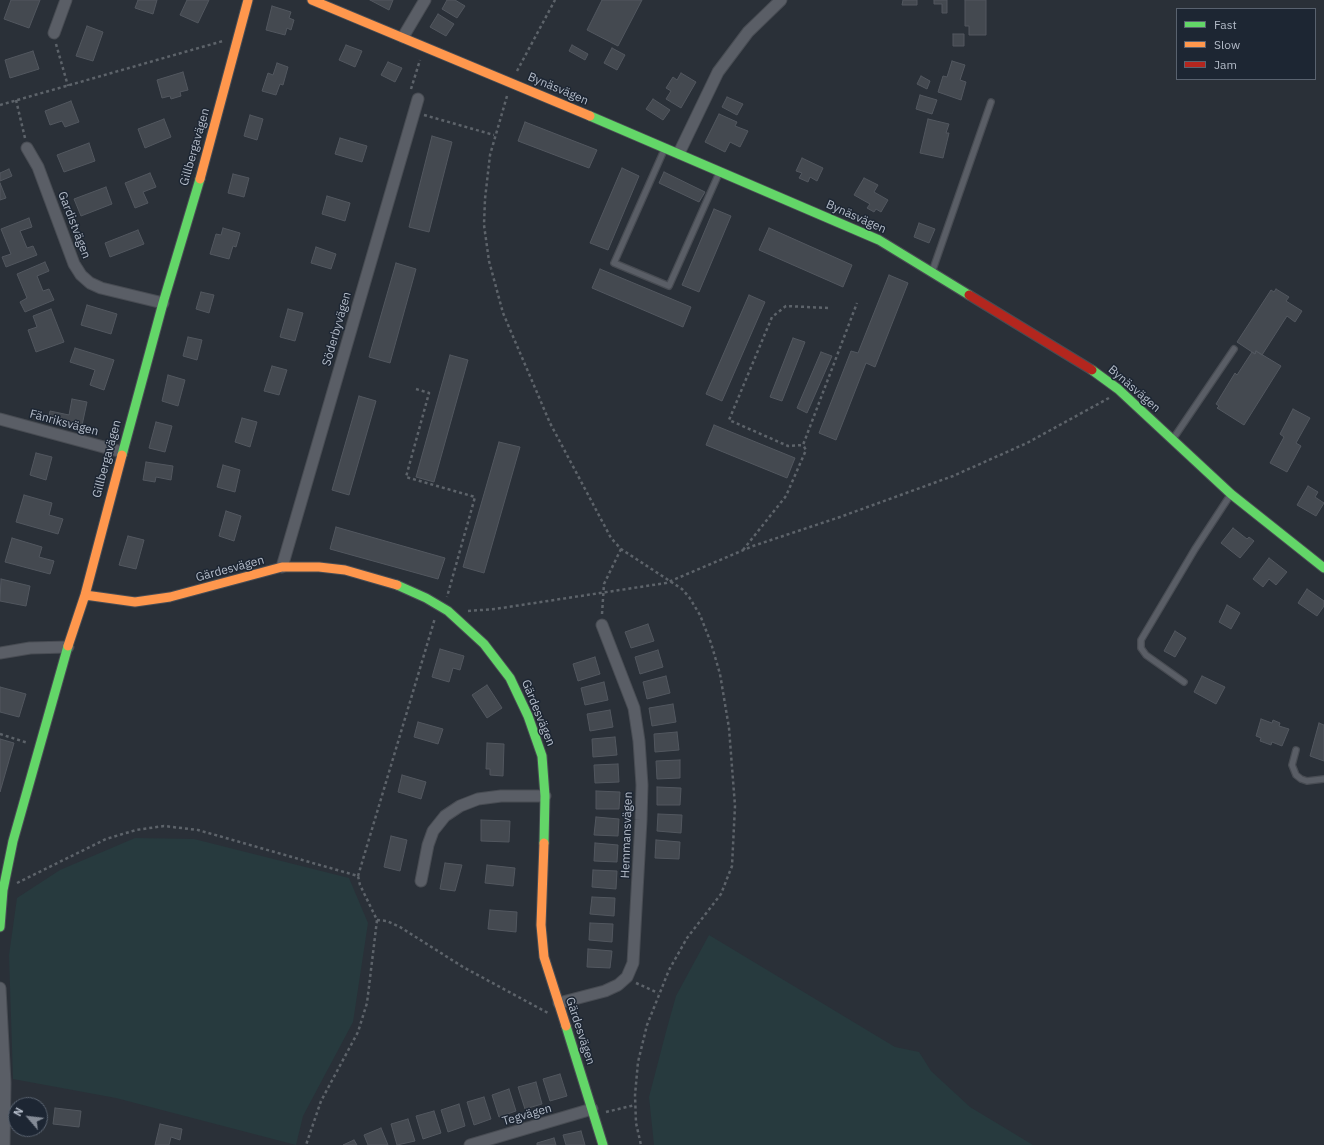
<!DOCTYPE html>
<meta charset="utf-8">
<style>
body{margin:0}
#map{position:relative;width:1324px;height:1145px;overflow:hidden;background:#2a3038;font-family:"IBM Plex Sans",sans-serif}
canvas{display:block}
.legend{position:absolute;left:1176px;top:8px;width:140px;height:72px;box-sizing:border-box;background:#1d2633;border:1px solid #59626f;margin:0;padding:5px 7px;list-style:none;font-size:12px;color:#b4bcc9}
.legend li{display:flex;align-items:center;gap:8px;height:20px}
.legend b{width:20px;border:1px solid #59626f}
.north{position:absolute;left:8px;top:1097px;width:40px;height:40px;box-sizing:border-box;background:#1d2633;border:1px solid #59626f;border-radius:50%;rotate:298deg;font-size:11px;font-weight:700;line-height:16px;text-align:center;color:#b4bcc9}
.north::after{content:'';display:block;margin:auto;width:14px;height:18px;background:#848b96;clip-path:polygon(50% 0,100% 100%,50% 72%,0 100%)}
</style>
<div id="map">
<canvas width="1324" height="1145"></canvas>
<ul class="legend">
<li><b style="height:5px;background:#63d668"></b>Fast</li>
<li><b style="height:5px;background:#ff974d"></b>Slow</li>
<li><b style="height:5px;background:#b3261e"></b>Jam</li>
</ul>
<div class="north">N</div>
</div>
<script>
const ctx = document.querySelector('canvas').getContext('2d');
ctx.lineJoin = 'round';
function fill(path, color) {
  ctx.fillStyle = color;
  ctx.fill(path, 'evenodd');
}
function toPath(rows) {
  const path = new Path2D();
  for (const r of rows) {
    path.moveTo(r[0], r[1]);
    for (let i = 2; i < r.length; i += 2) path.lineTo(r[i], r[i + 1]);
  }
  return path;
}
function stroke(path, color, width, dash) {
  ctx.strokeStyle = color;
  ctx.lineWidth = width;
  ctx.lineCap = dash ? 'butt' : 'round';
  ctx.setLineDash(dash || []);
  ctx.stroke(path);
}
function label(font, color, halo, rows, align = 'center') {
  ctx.font = font + ' "IBM Plex Sans",sans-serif';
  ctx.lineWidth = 3;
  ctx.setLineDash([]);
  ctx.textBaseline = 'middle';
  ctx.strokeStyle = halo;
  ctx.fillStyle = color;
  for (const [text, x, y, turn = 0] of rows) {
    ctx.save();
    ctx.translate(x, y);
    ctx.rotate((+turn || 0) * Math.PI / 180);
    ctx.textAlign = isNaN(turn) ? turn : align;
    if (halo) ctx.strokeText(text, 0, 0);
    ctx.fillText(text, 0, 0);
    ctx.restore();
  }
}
fill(toPath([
 [135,838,194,839,349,878,368,923,353,1022,303,1116,296,1145,116,1098,13,1079,9,955,17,898,60,870],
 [709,935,895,1047,919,1052,931,1071,970,1107,1033,1145,654,1145,649,1097,667,1028,676,996]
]), '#273a3e');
const building = toPath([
 [11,0,40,0,29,28,4,19,11,0],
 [138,0,157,0,153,14,135,8,138,0],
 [187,0,209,0,198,23,180,15,187,0],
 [370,0,393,0,389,10,370,0],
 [447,0,455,0,465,6,457,18,442,9,447,0],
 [602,0,642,0,618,46,587,30,602,0],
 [903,0,917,0,917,5,902,5,903,0],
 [934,0,947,0,947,13,942,13,942,4,934,4,934,0],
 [965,0,986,0,986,35,969,35,969,26,965,26,965,0],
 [272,6,291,12,289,18,294,20,291,30,287,28,285,35,266,30,272,6],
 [438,14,454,24,446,36,430,27,438,14],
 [87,26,103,32,93,61,76,56,87,26],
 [953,34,964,34,964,46,953,46,953,34],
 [346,45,362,51,355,67,339,60,346,45],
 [572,45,588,54,585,60,569,51,572,45],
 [612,48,625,55,617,70,604,63,612,48],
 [33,51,39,69,10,78,5,60,33,51],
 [952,61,965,65,960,80,966,82,961,100,938,92,943,76,947,77,952,61],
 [388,62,402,68,395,82,381,75,388,62],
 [277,63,288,67,283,85,280,84,276,95,262,91,268,73,273,75,277,63],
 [183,72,188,90,180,92,181,96,171,99,170,96,162,98,157,80,183,72],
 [681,73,696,82,681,108,666,99,671,91,666,88,673,77,677,80,681,73],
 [921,76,930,81,927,89,917,84,921,76],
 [920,95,937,100,932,114,916,109,920,95],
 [727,97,743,104,737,115,722,107,727,97],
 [653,99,670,110,663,120,646,109,653,99],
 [71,101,79,122,65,127,62,121,50,125,45,111,71,101],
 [719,114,737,122,735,126,748,131,740,147,730,142,725,152,705,142,719,114],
 [250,115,263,119,257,140,244,136,250,115],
 [164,119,171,137,145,148,138,129,164,119],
 [928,119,949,124,946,133,949,133,943,158,920,153,928,119],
 [525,122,597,150,589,168,518,141,525,122],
 [432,136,452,142,429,232,409,227,432,136],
 [340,138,367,146,362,162,335,154,340,138],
 [89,143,95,161,64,172,57,155,89,143],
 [802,158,823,168,817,181,810,177,808,182,799,178,802,173,796,171,802,158],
 [622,168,639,176,608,250,590,243,622,168],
 [9,169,12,176,0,181,0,173,9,169],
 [664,172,705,192,699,202,659,183,664,172],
 [150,173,156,187,143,192,148,203,135,208,125,183,150,173],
 [233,174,249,178,244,197,228,193,233,174],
 [864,178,878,185,874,192,888,200,881,212,876,209,874,212,867,208,870,204,854,195,864,178],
 [0,183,6,198,0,200,0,183],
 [106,187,112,204,81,216,74,199,106,187],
 [327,196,350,203,345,221,322,214,327,196],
 [714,209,731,216,699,292,682,285,714,209],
 [29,218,32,227,20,231,27,248,33,246,37,255,6,267,2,257,11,254,1,229,29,218],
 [919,223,935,229,929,243,914,237,919,223],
 [223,228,240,233,236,247,233,246,229,259,210,254,216,234,221,235,223,228],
 [769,228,852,265,843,287,759,250,769,228],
 [138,230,144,244,110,257,105,243,138,230],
 [316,247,336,254,331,269,311,263,316,247],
 [45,262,49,271,37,276,43,291,49,289,54,300,25,312,20,302,27,298,17,274,45,262],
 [396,263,416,269,390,363,369,357,396,263],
 [600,269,691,307,683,327,592,288,600,269],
 [889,275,908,283,875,367,866,363,836,440,819,433,851,351,858,353,889,275],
 [1276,289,1289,297,1286,301,1302,311,1295,322,1287,316,1262,355,1256,351,1255,354,1237,342,1271,290,1274,292,1276,289],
 [201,292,214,295,209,313,196,309,201,292],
 [749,295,765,302,722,401,706,394,749,295],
 [87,305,117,314,111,334,81,325,87,305],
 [51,309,64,342,36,352,28,330,37,327,33,316,51,309],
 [288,309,303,313,295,341,280,337,288,309],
 [188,337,202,340,197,360,183,356,188,337],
 [793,338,805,342,782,401,770,397,793,338],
 [75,348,114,360,104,390,90,385,95,370,70,362,75,348],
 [1256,351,1281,366,1244,425,1217,408,1219,406,1216,404,1235,373,1237,375,1252,352,1255,354,1256,351],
 [821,352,832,356,807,413,797,408,821,352],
 [450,355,468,360,434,482,416,477,450,355],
 [272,366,287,370,279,395,264,391,272,366],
 [168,375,185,380,178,406,162,401,168,375],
 [359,396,376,401,349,495,332,490,359,396],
 [72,399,87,402,81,430,48,422,50,411,69,415,72,399],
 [1293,409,1310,418,1296,443,1301,446,1287,472,1270,463,1284,437,1280,434,1293,409],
 [242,418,257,422,250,447,235,442,242,418],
 [156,422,172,426,165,452,149,448,156,422],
 [714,425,795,458,787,478,706,445,714,425],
 [499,442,520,447,484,573,463,567,499,442],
 [36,453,52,457,46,480,30,475,36,453],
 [146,462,173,466,171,480,156,477,155,482,143,480,146,462],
 [223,465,240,470,235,492,217,487,223,465],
 [1308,486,1318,492,1315,497,1324,503,1316,516,1297,505,1308,486],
 [24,495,52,503,49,515,63,519,58,534,16,522,24,495],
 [226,511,241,516,234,541,219,536,226,511],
 [336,527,445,558,438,579,330,549,336,527],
 [1233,528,1247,539,1249,537,1254,541,1240,558,1221,543,1233,528],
 [128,536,144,540,136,569,119,565,128,536],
 [12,538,42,547,39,557,54,561,50,574,5,562,12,538],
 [1269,558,1287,572,1276,585,1269,579,1263,587,1253,579,1269,558],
 [1,579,30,586,26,606,0,601,1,579],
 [1307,589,1324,601,1324,606,1317,616,1298,603,1307,589],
 [1227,605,1240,613,1231,629,1219,622,1227,605],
 [648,624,654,641,631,648,625,632,648,624],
 [1175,631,1186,638,1175,657,1164,651,1175,631],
 [440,649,464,656,460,670,453,668,449,682,432,677,440,649],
 [658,650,663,667,640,674,635,657,658,650],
 [595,657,600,674,578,681,573,664,595,657],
 [666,676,670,693,647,699,643,682,666,676],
 [1202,676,1225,687,1216,704,1194,692,1202,676],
 [604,682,608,700,585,705,581,688,604,682],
 [487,685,502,708,487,718,472,695,487,685],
 [0,687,26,694,19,717,0,712,0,687],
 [673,704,676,722,652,726,649,708,673,704],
 [610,710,613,727,590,731,587,714,610,710],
 [1261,719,1272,723,1273,720,1280,723,1279,726,1289,729,1282,746,1272,742,1271,745,1260,741,1261,738,1256,736,1261,719],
 [418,722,443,729,438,744,414,737,418,722],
 [1319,723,1324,725,1324,761,1310,756,1319,723],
 [677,732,679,750,655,752,654,734,677,732],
 [615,737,617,755,593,757,592,739,615,737],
 [0,739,14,743,0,792,0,739],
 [487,743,504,744,503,776,490,775,490,769,486,769,487,743],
 [680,760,680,778,657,779,656,761,680,760],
 [618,764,619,782,595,783,594,765,618,764],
 [402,775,426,782,421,799,398,792,402,775],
 [657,787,681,788,680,805,657,805,657,787],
 [596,791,620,792,619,809,596,809,596,791],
 [658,814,682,815,681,833,657,831,658,814],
 [596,817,619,819,618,836,594,835,596,817],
 [481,820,510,821,509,842,481,841,481,820],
 [391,836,407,840,400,871,384,867,391,836],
 [656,840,680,842,679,859,655,858,656,840],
 [595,843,618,845,617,862,594,861,595,843],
 [445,863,462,865,455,891,440,889,445,863],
 [487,865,515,868,513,886,485,883,487,865],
 [593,870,617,871,616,889,592,887,593,870],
 [592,897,615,898,614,916,590,914,592,897],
 [490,910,517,912,516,932,488,929,490,910],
 [590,923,613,924,612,942,589,940,590,923],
 [588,949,612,951,610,968,587,967,588,949],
 [560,1074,567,1096,550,1101,543,1079,560,1074],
 [536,1082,542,1104,525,1109,518,1087,536,1082],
 [509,1089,516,1111,499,1117,492,1095,509,1089],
 [484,1097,491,1119,474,1125,467,1102,484,1097],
 [459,1104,465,1126,448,1132,441,1110,459,1104],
 [55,1108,81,1111,79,1127,53,1124,55,1108],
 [434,1111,441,1133,423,1139,416,1116,434,1111],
 [408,1119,415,1141,397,1145,391,1124,408,1119],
 [160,1124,182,1129,180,1140,171,1137,169,1145,155,1145,160,1124],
 [381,1128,388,1145,368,1145,364,1135,381,1128],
 [581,1131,585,1145,566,1145,563,1135,581,1131],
 [554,1138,556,1145,537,1145,537,1143,554,1138],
 [354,1140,357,1145,343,1145,354,1140]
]);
fill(building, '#444950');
stroke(building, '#52575f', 1);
const lane = toPath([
 [665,148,614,263,669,286,720,171],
 [932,272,991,102],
 [1173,439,1234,349],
 [1184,682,1146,655,1141,648,1141,640,1195,549,1231,494],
 [1296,750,1292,765,1296,775,1301,779,1307,781,1324,779]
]);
const street = toPath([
 [54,33,66,0],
 [403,37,425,0],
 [27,148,38,167,74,264,81,275,90,283,101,288,163,303],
 [679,153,718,72,748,32,781,0],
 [0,419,122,452],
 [282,567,418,99],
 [0,653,30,648,68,647],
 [421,881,428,845,433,831,445,816,460,806,478,799,501,796,545,796],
 [0,988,5,1083,4,1145],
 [559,1003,605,991,618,985,627,977,633,963,641,820,642,785,639,741,634,708,602,625],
 [470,1145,592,1109]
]);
const fast = toPath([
 [590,116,879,240,969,295],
 [1092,370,1118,389,1231,494,1324,568],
 [122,455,163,303,200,179],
 [397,585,426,598,448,611,484,644,510,678,528,716,542,756,545,796,544,843],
 [0,927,3,890,13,841,68,646],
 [566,1026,603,1145]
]);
const slow = toPath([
 [312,0,590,116],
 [200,179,248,0],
 [85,595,135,602,170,597,282,567,319,567,345,570,397,585],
 [68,646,85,595,122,455],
 [544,843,541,925,544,957,566,1026]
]);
const jam = toPath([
 [969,295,1092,370]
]);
stroke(lane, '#484c53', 8);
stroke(street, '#484c53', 13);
stroke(fast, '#484c53', 11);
stroke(slow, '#484c53', 11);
stroke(jam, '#484c53', 11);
stroke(toPath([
 [56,44,68,86],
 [517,71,555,0],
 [411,89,420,60],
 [507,96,490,155,485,199,484,225,489,261,503,313,550,423,611,538,621,549,682,589,689,597,700,615,711,643,720,674,729,728,735,806,732,866,721,894,687,938,669,970,647,1025,638,1062,635,1095,636,1123,641,1145],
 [16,100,25,138],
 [0,105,223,41],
 [424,115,494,135],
 [828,308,786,306,772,317,729,420,788,446,803,445,857,303],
 [416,389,429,393,406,477,475,497,447,597],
 [743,550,786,496,806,450,803,445],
 [468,611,495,609,666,583,753,546,840,517,953,476,1027,443,1109,398],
 [602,614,604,584,621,549],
 [0,734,28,743],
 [358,876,435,618],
 [17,883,106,839,136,830,164,826,198,830,358,876,360,885,377,920,367,1003,358,1032,321,1101,306,1145],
 [377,920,387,921,400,927,463,967,548,1013],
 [636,983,658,993],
 [606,1112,635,1105]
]), '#5d636a', 2.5, [3, 3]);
stroke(lane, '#5a5e66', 5.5);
stroke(street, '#5a5e66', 11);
stroke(fast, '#63d668', 9);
stroke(slow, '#ff974d', 9);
stroke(jam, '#b3261e', 9);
label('12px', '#b4bcc9', '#1d2633', [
 ["Bynäsvägen",558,89,23],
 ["Gillbergavägen",195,147,-74],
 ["Bynäsvägen",856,217,24],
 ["Gardistvägen",74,225,69],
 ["Söderbyvägen",337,329,-74],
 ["Bynäsvägen",1134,389,41],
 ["Fänriksvägen",64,423,15],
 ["Gillbergavägen",107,459,-75],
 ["Gärdesvägen",230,569,-15],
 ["Gärdesvägen",538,713,68],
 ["Hemmansvägen",627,835,-88],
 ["Gärdesvägen",580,1031,72],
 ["Tegvägen",527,1115,-16]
]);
</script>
